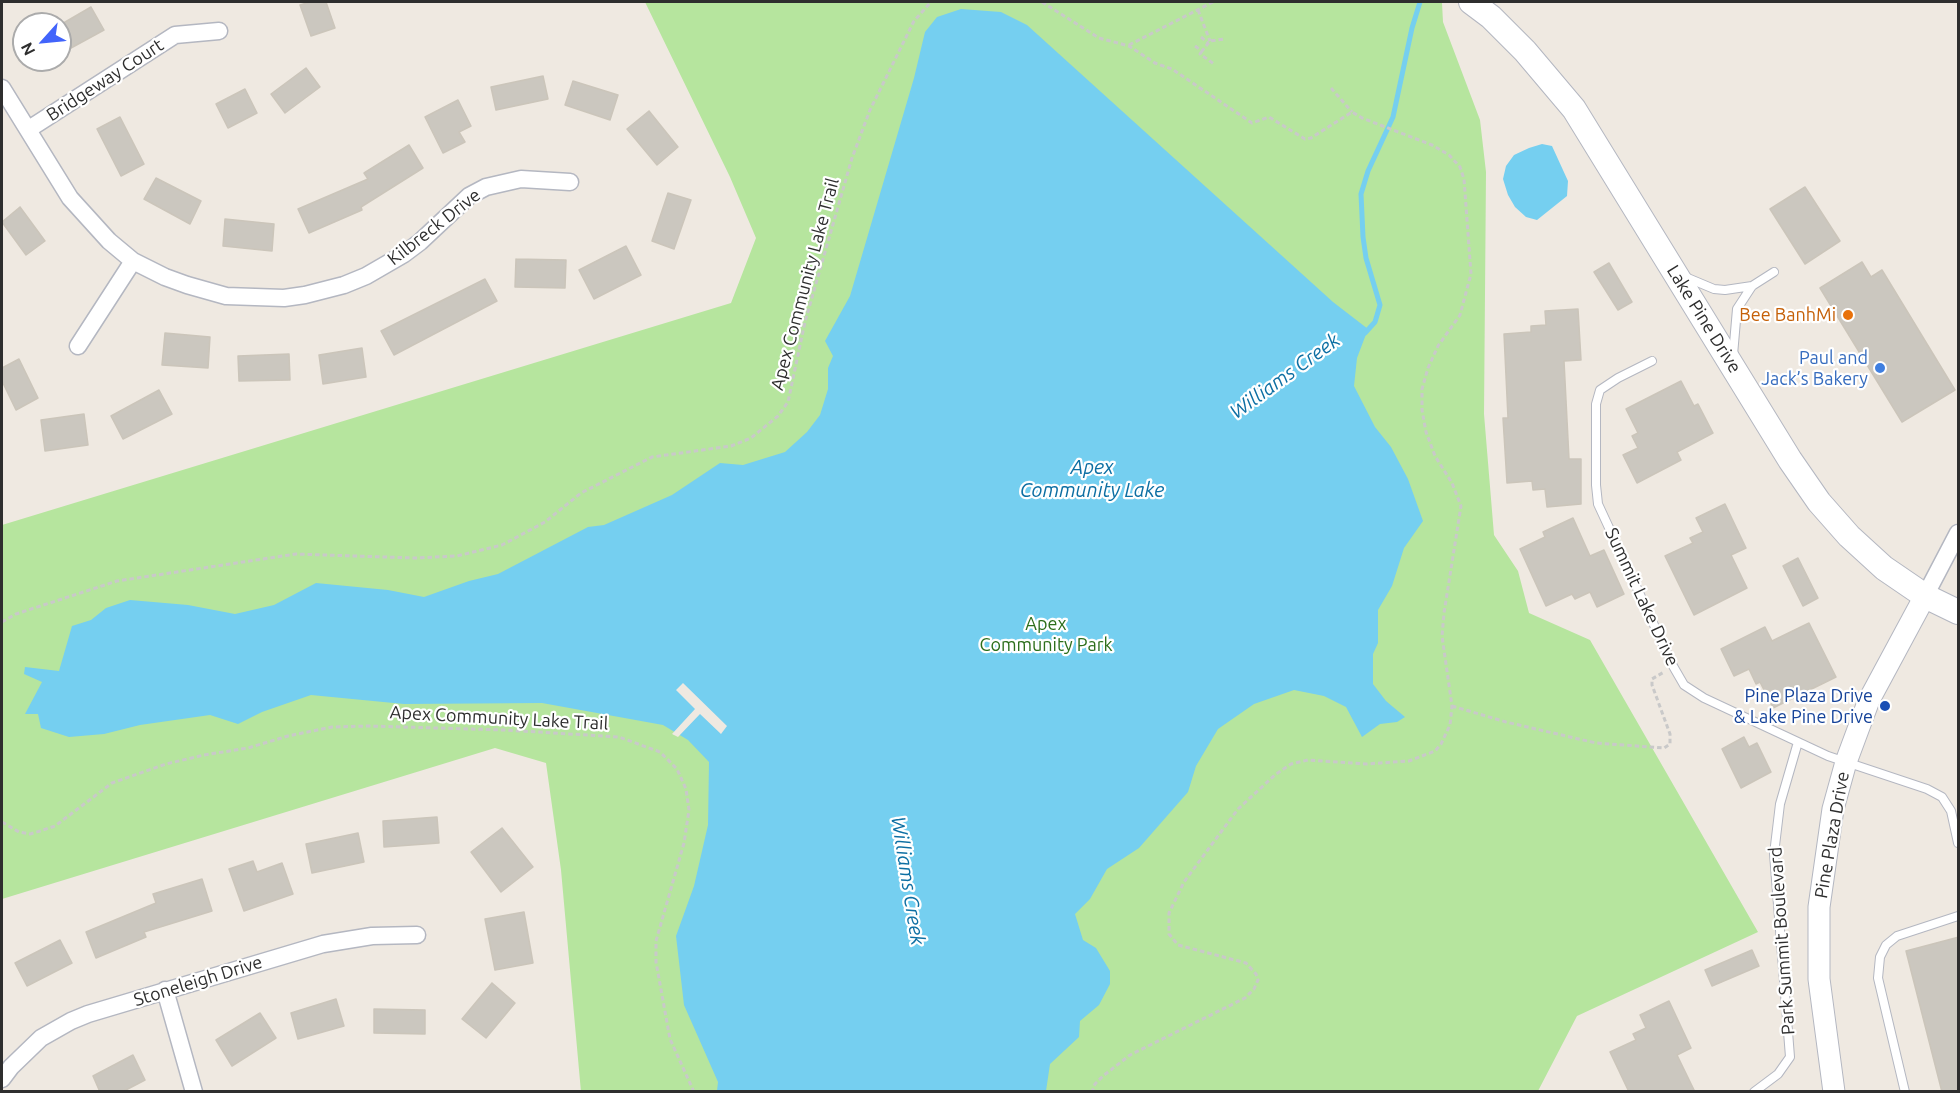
<!DOCTYPE html>
<meta charset="utf-8">
<style>
body{margin:0}
#map{position:relative;width:1960px;height:1093px;overflow:hidden;background:#efe9e1;font-family:Ubuntu,sans-serif}
canvas{display:block}
.frame{position:absolute;inset:0;border:3px solid #2e2e2e;pointer-events:none}
.north{position:absolute;left:12px;top:12px;width:60px;height:60px;box-sizing:border-box;background:#fff;border:2px solid #ababab;border-radius:50%;rotate:243deg;font-size:16px;font-weight:700;line-height:24px;text-align:center;color:#2e2e2e}
.north::after{content:'';display:block;margin:auto;width:21px;height:27px;background:#4264fb;clip-path:polygon(50% 0,100% 100%,50% 72%,0 100%)}
</style>
<div id="map">
<canvas width="1960" height="1093"></canvas>
<div class="frame"></div>
<div class="north">N</div>
</div>
<script>
const ctx = document.querySelector('canvas').getContext('2d');
ctx.lineJoin = 'round';
function fill(path, color) {
  ctx.fillStyle = color;
  ctx.fill(path, 'evenodd');
}
function toPath(rows) {
  const path = new Path2D();
  for (const r of rows) {
    path.moveTo(r[0], r[1]);
    for (let i = 2; i < r.length; i += 2) path.lineTo(r[i], r[i + 1]);
  }
  return path;
}
function stroke(path, color, width, dash) {
  ctx.strokeStyle = color;
  ctx.lineWidth = width;
  ctx.lineCap = dash ? 'butt' : 'round';
  ctx.setLineDash(dash || []);
  ctx.stroke(path);
}
function label(font, color, halo, rows, align = 'center') {
  ctx.font = font + ' Ubuntu,sans-serif';
  ctx.lineWidth = 4.5;
  ctx.setLineDash([]);
  ctx.textBaseline = 'middle';
  ctx.strokeStyle = halo;
  ctx.fillStyle = color;
  for (const [text, x, y, turn = 0] of rows) {
    ctx.save();
    ctx.translate(x, y);
    ctx.rotate((+turn || 0) * Math.PI / 180);
    ctx.textAlign = isNaN(turn) ? turn : align;
    if (halo) ctx.strokeText(text, 0, 0);
    ctx.fillText(text, 0, 0);
    ctx.restore();
  }
}
fill(toPath([
 [645,2,1442,3,1443,22,1480,120,1486,172,1484,414,1494,535,1518,571,1529,613,1590,640,1758,932,1577,1016,1538,1091,581,1092,561,870,546,763,495,748,2,899,2,525,731,303,756,238,730,177]
]), '#b6e59e');
fill(toPath([
 [961,9,1001,12,1027,25,1333,302,1368,329,1357,358,1354,386,1375,427,1391,447,1408,479,1423,521,1404,548,1392,586,1378,610,1378,643,1373,654,1373,684,1386,701,1405,717,1397,722,1380,724,1362,737,1346,707,1324,696,1294,690,1254,704,1218,729,1196,766,1188,792,1139,848,1107,869,1090,899,1075,914,1083,940,1096,948,1110,971,1110,984,1099,1005,1080,1021,1079,1037,1050,1064,1046,1091,717,1091,718,1082,684,1005,676,936,694,886,708,825,709,762,688,740,663,725,542,703,404,704,311,695,262,712,238,724,210,715,140,725,104,734,69,737,41,728,38,714,25,714,42,682,24,674,25,667,59,671,72,626,91,620,106,608,130,600,188,605,235,614,274,605,316,583,388,590,424,597,469,581,498,574,588,527,604,525,672,495,720,463,743,465,785,452,807,432,820,415,828,389,828,368,833,356,825,341,850,296,914,78,925,32,937,17],
 [1542,144,1552,146,1568,181,1567,196,1537,220,1526,217,1515,207,1508,195,1503,179,1506,166,1514,155,1529,148]
]), '#75cff0');
fill(toPath([
 [683,683,727,726,721,734,700,714,678,737,672,734,695,709,676,690]
]), '#efe9e1');
stroke(toPath([
 [1365,333,1375,322,1380,305,1366,258,1363,237,1361,194,1368,171,1393,117,1412,28,1420,2]
]), '#75cff0', 5);
const building = toPath([
 [310,2,326,2,335,28,311,36,300,5,310,2],
 [91,7,104,30,60,54,60,25,91,7],
 [306,68,320,87,285,113,271,94,306,68],
 [543,76,548,99,496,110,491,87,543,76],
 [573,81,618,95,610,120,565,105,573,81],
 [245,89,257,113,228,128,216,104,245,89],
 [458,100,471,126,459,132,465,142,443,153,425,117,458,100],
 [649,111,678,147,657,165,627,129,649,111],
 [120,117,144,164,121,176,97,129,120,117],
 [409,145,423,168,361,207,362,210,309,233,298,209,368,179,364,173,409,145],
 [156,178,201,201,190,224,144,199,156,178],
 [1805,187,1840,241,1805,264,1770,209,1805,187],
 [668,193,691,200,674,249,652,241,668,193],
 [20,207,45,241,26,255,2,222,20,207],
 [225,219,274,224,272,251,223,246,225,219],
 [626,246,641,275,594,299,579,270,626,246],
 [516,259,566,260,565,288,515,287,516,259],
 [1862,262,1871,277,1882,270,1955,390,1902,422,1820,288,1862,262],
 [1609,263,1632,302,1618,310,1594,272,1609,263],
 [485,279,497,301,394,355,381,331,485,279],
 [1578,309,1581,360,1564,361,1569,459,1581,459,1581,504,1547,507,1545,489,1533,490,1532,481,1507,483,1503,418,1508,418,1504,334,1531,332,1531,326,1546,325,1545,311,1578,309],
 [165,333,210,337,208,368,162,365,165,333],
 [362,348,366,377,323,384,319,355,362,348],
 [289,354,290,380,239,381,238,356,289,354],
 [19,359,38,398,16,410,2,381,2,368,19,359],
 [1681,381,1694,406,1698,404,1713,433,1677,452,1681,460,1637,483,1623,455,1638,448,1632,436,1638,433,1626,409,1681,381],
 [159,390,172,414,123,439,111,416,159,390],
 [84,414,88,445,45,451,41,420,84,414],
 [1725,504,1746,548,1731,555,1747,588,1694,615,1665,556,1693,543,1690,538,1703,532,1696,518,1725,504],
 [1573,518,1590,556,1604,550,1624,594,1597,607,1590,592,1575,599,1572,594,1546,606,1520,549,1545,537,1543,532,1573,518],
 [1798,558,1818,598,1803,606,1783,566,1798,558],
 [1809,623,1836,677,1773,708,1760,682,1756,684,1749,669,1734,676,1721,649,1765,627,1772,641,1809,623],
 [1744,737,1749,747,1757,743,1771,772,1741,788,1722,749,1744,737],
 [437,817,439,843,384,847,383,821,437,817],
 [502,828,533,867,501,892,471,852,502,828],
 [358,833,364,862,312,873,306,844,358,833],
 [253,861,257,872,282,863,293,894,244,911,229,869,253,861],
 [202,879,212,911,144,932,146,937,96,958,86,932,156,903,153,894,202,879],
 [524,912,533,963,495,970,485,919,524,912],
 [1959,937,1959,1092,1942,1092,1906,951,1959,937],
 [60,940,72,963,27,986,15,963,60,940],
 [1752,950,1759,966,1712,986,1705,970,1752,950],
 [492,983,515,1003,486,1038,462,1019,492,983],
 [336,999,344,1026,298,1039,291,1013,336,999],
 [1669,1001,1691,1048,1677,1055,1695,1092,1629,1092,1610,1052,1636,1040,1633,1034,1646,1028,1640,1015,1669,1001],
 [374,1009,425,1010,425,1034,374,1033,374,1009],
 [260,1013,276,1038,232,1066,216,1040,260,1013],
 [133,1055,145,1080,122,1092,100,1092,93,1076,133,1055]
]);
fill(building, '#cbc7bf');
stroke(building, '#cbc5ba', 1.5);
const service = toPath([
 [1683,276,1714,289,1725,290,1752,286],
 [1733,355,1737,309,1752,286,1774,272],
 [1652,361,1618,378,1600,390,1596,404,1596,485,1598,504,1673,666,1684,685,1704,698,1828,756,1927,789,1942,797,1951,811,1958,843],
 [1754,1092,1778,1074,1790,1057,1774,854,1780,804,1798,742],
 [1905,1092,1878,978,1880,957,1886,945,1897,936,1958,916]
]);
const minor = toPath([
 [2,88,70,198,109,241,133,261,165,277,187,285,226,296,284,298,305,295,344,285,366,276,404,254,420,242,469,196,486,187,521,179,570,182],
 [29,129,175,35,219,31],
 [78,346,133,261],
 [1925,596,1958,533],
 [165,990,194,1092],
 [2,1079,11,1067,41,1038,71,1021,88,1014,323,944,372,936,417,935]
]);
const tertiary = toPath([
 [1834,1092,1819,979,1819,907,1833,809,1846,762,1869,700,1925,596]
]);
const secondary = toPath([
 [1471,2,1491,17,1525,51,1574,109,1790,460,1819,502,1849,536,1884,568,1925,596,1958,612]
]);
stroke(service, '#b4b7c1', 10);
stroke(minor, '#b4b7c1', 19);
stroke(tertiary, '#b4b7c1', 23);
stroke(secondary, '#b4b7c1', 26);
stroke(toPath([
 [1042,2,1099,38,1129,46,1155,63,1172,69,1252,123,1269,117,1305,139,1311,138,1352,112,1362,118,1432,145,1449,155,1460,167,1464,179,1471,274,1460,315,1438,346,1428,368,1422,389,1422,410,1426,432,1435,456,1452,483,1461,506,1444,613,1442,636,1452,706,1450,725,1441,744,1435,751,1409,761,1366,764,1308,760,1291,764,1276,774,1238,809,1184,882,1169,913,1169,934,1178,945,1246,963,1256,974,1258,980,1254,989,1245,998,1130,1055,1103,1076,1095,1084,1092,1092],
 [1198,10,1210,41],
 [1201,37,1208,43],
 [1129,45,1213,2],
 [1195,46,1202,51,1210,41,1224,39],
 [1202,51,1200,54,1214,64],
 [1331,88,1352,112],
 [2,622,16,614,117,581,296,554,416,558,457,556,502,545,545,522,581,493,652,457,731,446,751,438,778,416,788,402,805,322,852,158,870,110,914,21,931,2],
 [1452,706,1506,722,1596,743,1664,748,1670,744,1670,734,1652,685,1652,679,1664,672],
 [2,822,19,832,30,834,40,831,55,826,112,783,166,764,204,755,248,748,288,736,332,727,369,726,505,730,619,737,660,752,677,769,686,789,689,810,684,843,656,941,656,962,670,1039,694,1092]
]), '#c9c9c9', 3, [4.5, 3]);
stroke(service, '#fff', 8);
stroke(minor, '#fff', 16);
stroke(tertiary, '#fff', 21);
stroke(secondary, '#fff', 24);
for (const [x, y, r, color] of [
 [1848,315,6,"#e8710a"],
 [1880,368,6,"#3f7fe0"],
 [1885,706,6,"#1a4fb4"]
]) {
  const dot = new Path2D();
  dot.arc(x, y, r, 0, 2 * Math.PI);
  ctx.fillStyle = color;
  ctx.fill(dot);
  stroke(dot, '#fff', 2);
}
label('18px', '#2e2e2e', '#fff', [
 ["Bridgeway Court",105,80,-33],
 ["Kilbreck Drive",434,227,-38],
 ["Apex Community Lake Trail",805,284,-75],
 ["Lake Pine Drive",1704,319,58],
 ["Summit Lake Drive",1642,597,65],
 ["Apex Community Lake Trail",499,718,3],
 ["Pine Plaza Drive",1832,835,-80],
 ["Park Summit Boulevard",1782,941,-94],
 ["Stoneleigh Drive",198,981,-17]
]);
label('18px', '#c56008', '#fff', [
 ["Bee BanhMi",1836,315]
], 'right');
label('18px', '#366cbe', '#fff', [
 ["Paul and",1868,358],
 ["Jack’s Bakery",1868,379]
], 'right');
label('18px', '#2c6e1b', '#fff', [
 ["Apex",1046,624],
 ["Community Park",1046,645]
]);
label('18px', '#164399', '#fff', [
 ["Pine Plaza Drive",1873,696],
 ["& Lake Pine Drive",1873,717]
], 'right');
label('italic 20px', '#0d6fa3', '#fff', [
 ["Williams Creek",1285,376,-36],
 ["Apex",1092,467],
 ["Community Lake",1092,490],
 ["Williams Creek",908,881,81]
]);
</script>
